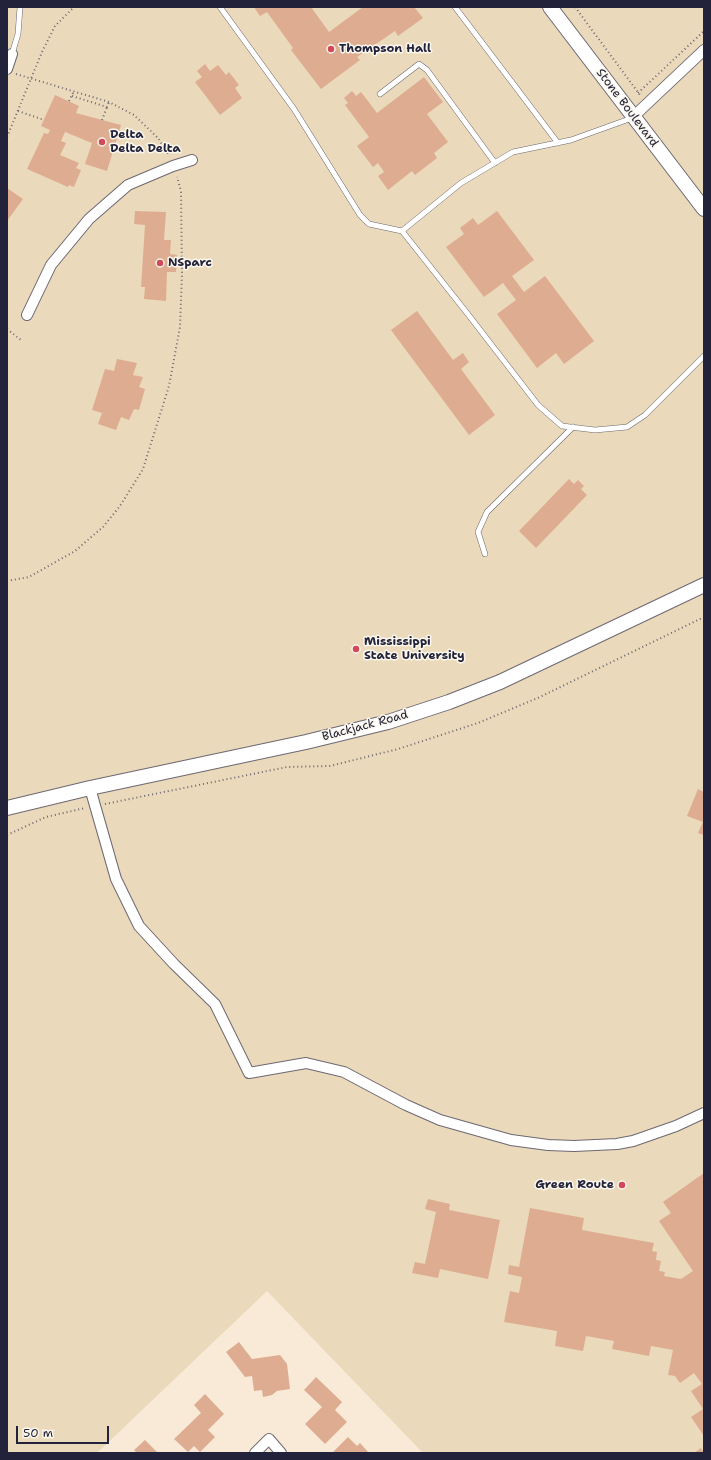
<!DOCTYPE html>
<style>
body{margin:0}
#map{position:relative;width:711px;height:1460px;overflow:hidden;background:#f8ead7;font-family:"Shantell Sans",sans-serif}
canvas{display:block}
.frame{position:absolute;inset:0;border:8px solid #22223b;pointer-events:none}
.scale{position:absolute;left:16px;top:1426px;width:93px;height:18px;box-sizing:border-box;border:2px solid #22223b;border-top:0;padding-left:5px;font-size:12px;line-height:14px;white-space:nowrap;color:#22223b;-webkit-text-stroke:3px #fbf7ec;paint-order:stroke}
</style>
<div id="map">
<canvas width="711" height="1460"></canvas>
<div class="frame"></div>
<div class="scale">50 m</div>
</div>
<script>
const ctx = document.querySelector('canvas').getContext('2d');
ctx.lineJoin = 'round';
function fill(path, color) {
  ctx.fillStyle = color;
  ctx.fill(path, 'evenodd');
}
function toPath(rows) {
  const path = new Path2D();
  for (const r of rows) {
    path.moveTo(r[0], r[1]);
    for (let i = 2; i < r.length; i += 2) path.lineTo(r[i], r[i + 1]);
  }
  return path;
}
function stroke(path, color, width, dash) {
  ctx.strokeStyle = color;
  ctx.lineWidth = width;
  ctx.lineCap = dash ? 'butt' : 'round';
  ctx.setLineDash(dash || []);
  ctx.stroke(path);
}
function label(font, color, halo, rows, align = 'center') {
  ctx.font = font + ' "Shantell Sans",sans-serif';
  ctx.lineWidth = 3;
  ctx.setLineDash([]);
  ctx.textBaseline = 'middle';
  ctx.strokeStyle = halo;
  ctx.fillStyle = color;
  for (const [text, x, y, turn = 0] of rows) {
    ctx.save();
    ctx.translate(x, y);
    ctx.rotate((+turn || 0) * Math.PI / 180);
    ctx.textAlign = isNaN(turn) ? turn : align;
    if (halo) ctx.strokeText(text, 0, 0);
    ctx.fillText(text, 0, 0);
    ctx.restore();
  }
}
fill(toPath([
 [7,7,704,7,704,1453,423,1453,267,1291,97,1453,7,1453]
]), '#ead9ba');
fill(toPath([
 [254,7,311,7,329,32,363,7,414,7,423,18,398,36,395,31,357,57,360,60,321,89,291,50,293,48,267,12,260,16],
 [205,64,210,71,218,65,226,75,229,72,239,85,235,88,242,98,220,115,195,82,202,77,197,71],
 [424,77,443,102,427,114,448,142,434,153,437,158,415,175,412,171,388,190,378,176,384,172,378,163,373,167,357,146,369,137,345,105,348,103,344,98,352,91,356,96,361,92,377,113],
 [55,95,79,106,76,113,121,125,107,171,85,164,92,143,65,132,61,141,66,143,60,155,79,163,76,168,81,170,74,187,69,185,68,187,27,169,44,133,48,134,50,130,41,126],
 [7,188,23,199,7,221],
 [135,211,166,212,164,240,171,240,170,254,177,255,176,272,167,272,166,301,144,299,145,287,141,287,145,225,134,224],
 [497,211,534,260,512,276,524,292,545,276,594,341,564,364,556,353,537,368,497,314,516,300,503,283,484,297,446,247,464,234,460,228,473,218,478,225],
 [417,311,453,360,463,353,469,362,461,369,495,415,469,435,391,330],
 [117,359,137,363,133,375,143,377,139,387,145,389,139,410,134,409,129,420,121,417,116,430,98,424,102,413,92,410,105,369,114,371],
 [569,479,574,484,578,480,584,486,581,489,587,495,536,548,519,531],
 [698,789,704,792,704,835,698,833,703,822,687,816],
 [704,1173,704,1436,691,1417,703,1409,691,1391,702,1384,694,1373,680,1383,675,1376,668,1375,673,1350,651,1346,649,1356,612,1349,614,1341,586,1336,583,1351,555,1346,557,1331,504,1322,510,1291,519,1293,522,1277,508,1274,509,1265,519,1267,530,1208,584,1218,582,1230,654,1243,652,1251,657,1252,656,1260,661,1261,659,1271,665,1272,664,1276,681,1279,693,1271,659,1221,671,1213,663,1202],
 [428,1199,450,1204,449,1210,500,1220,488,1279,440,1269,438,1278,412,1273,415,1262,425,1264,436,1212,425,1209],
 [239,1342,252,1359,280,1355,287,1364,290,1389,277,1391,272,1395,263,1397,262,1390,254,1391,252,1376,245,1377,226,1352],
 [316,1377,342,1402,335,1410,347,1422,325,1444,305,1424,322,1407,304,1390],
 [205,1394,224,1414,208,1430,215,1437,200,1452,194,1446,188,1452,174,1439,201,1413,194,1405],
 [348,1437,357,1446,360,1443,369,1453,332,1453],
 [145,1440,158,1453,137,1453,134,1450],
 [701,1448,704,1453,694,1453]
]), '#dead91');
const lane = toPath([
 [220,7,294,109,360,215,369,224,402,231,461,183,513,152,571,140,632,118],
 [455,7,558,143],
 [12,54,18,34,20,7],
 [380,94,419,64,427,70,495,163],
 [402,231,467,313,538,405,562,426,595,430,627,427,645,415,704,356],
 [485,554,478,532,487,512,573,427]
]);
const street = toPath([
 [7,69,12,54],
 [633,117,704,50],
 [27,315,51,265,89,219,128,185,173,166,192,160],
 [90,788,116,879,139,926,174,964,215,1004,249,1073,306,1063,344,1072,406,1105,440,1120,511,1140,548,1145,574,1146,617,1144,633,1141,676,1126,704,1113],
 [255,1453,269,1439,281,1453]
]);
const secondary = toPath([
 [550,7,704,209],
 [7,808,90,788,306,742,388,722,449,702,500,682,704,585]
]);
stroke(lane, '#6d6872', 6);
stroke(street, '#6d6872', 12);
stroke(secondary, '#6d6872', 16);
stroke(toPath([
 [575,7,640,95],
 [16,74,109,102,134,115,158,138,169,156],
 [638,93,704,31],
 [72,96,107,107,109,102],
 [69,101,74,91],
 [18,111,44,120],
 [102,120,107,107],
 [7,137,42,52,55,26,74,7],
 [7,329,21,340],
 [7,581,29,577,75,551,103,527,120,506,143,469,169,386,180,327,182,274,181,191,177,177],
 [105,804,287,767,330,766,398,749,478,723,540,697,704,617],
 [7,835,46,817,85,808]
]), '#6d6872', 2, [1, 3]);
stroke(lane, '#fff', 5);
stroke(street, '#fff', 10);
stroke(secondary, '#fff', 14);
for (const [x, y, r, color] of [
 [331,49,4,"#d1495b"],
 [102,142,4,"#d1495b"],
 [160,263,4,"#d1495b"],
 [356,649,4,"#d1495b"],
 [622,1185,4,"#d1495b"]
]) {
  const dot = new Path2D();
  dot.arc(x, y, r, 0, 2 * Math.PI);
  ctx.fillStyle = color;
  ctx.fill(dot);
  stroke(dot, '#fbf7ec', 1.5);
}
label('bold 12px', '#22223b', '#fbf7ec', [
 ["Thompson Hall",339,49],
 ["Delta",110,135],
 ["Delta Delta",110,149],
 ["NSparc",168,263],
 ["Mississippi",364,642],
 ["State University",364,656],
 ["Green Route",614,1185,"right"]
], 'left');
label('12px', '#22223b', '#fbf7ec', [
 ["Stone Boulevard",627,108,53],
 ["Blackjack Road",365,726,-15]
]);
</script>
